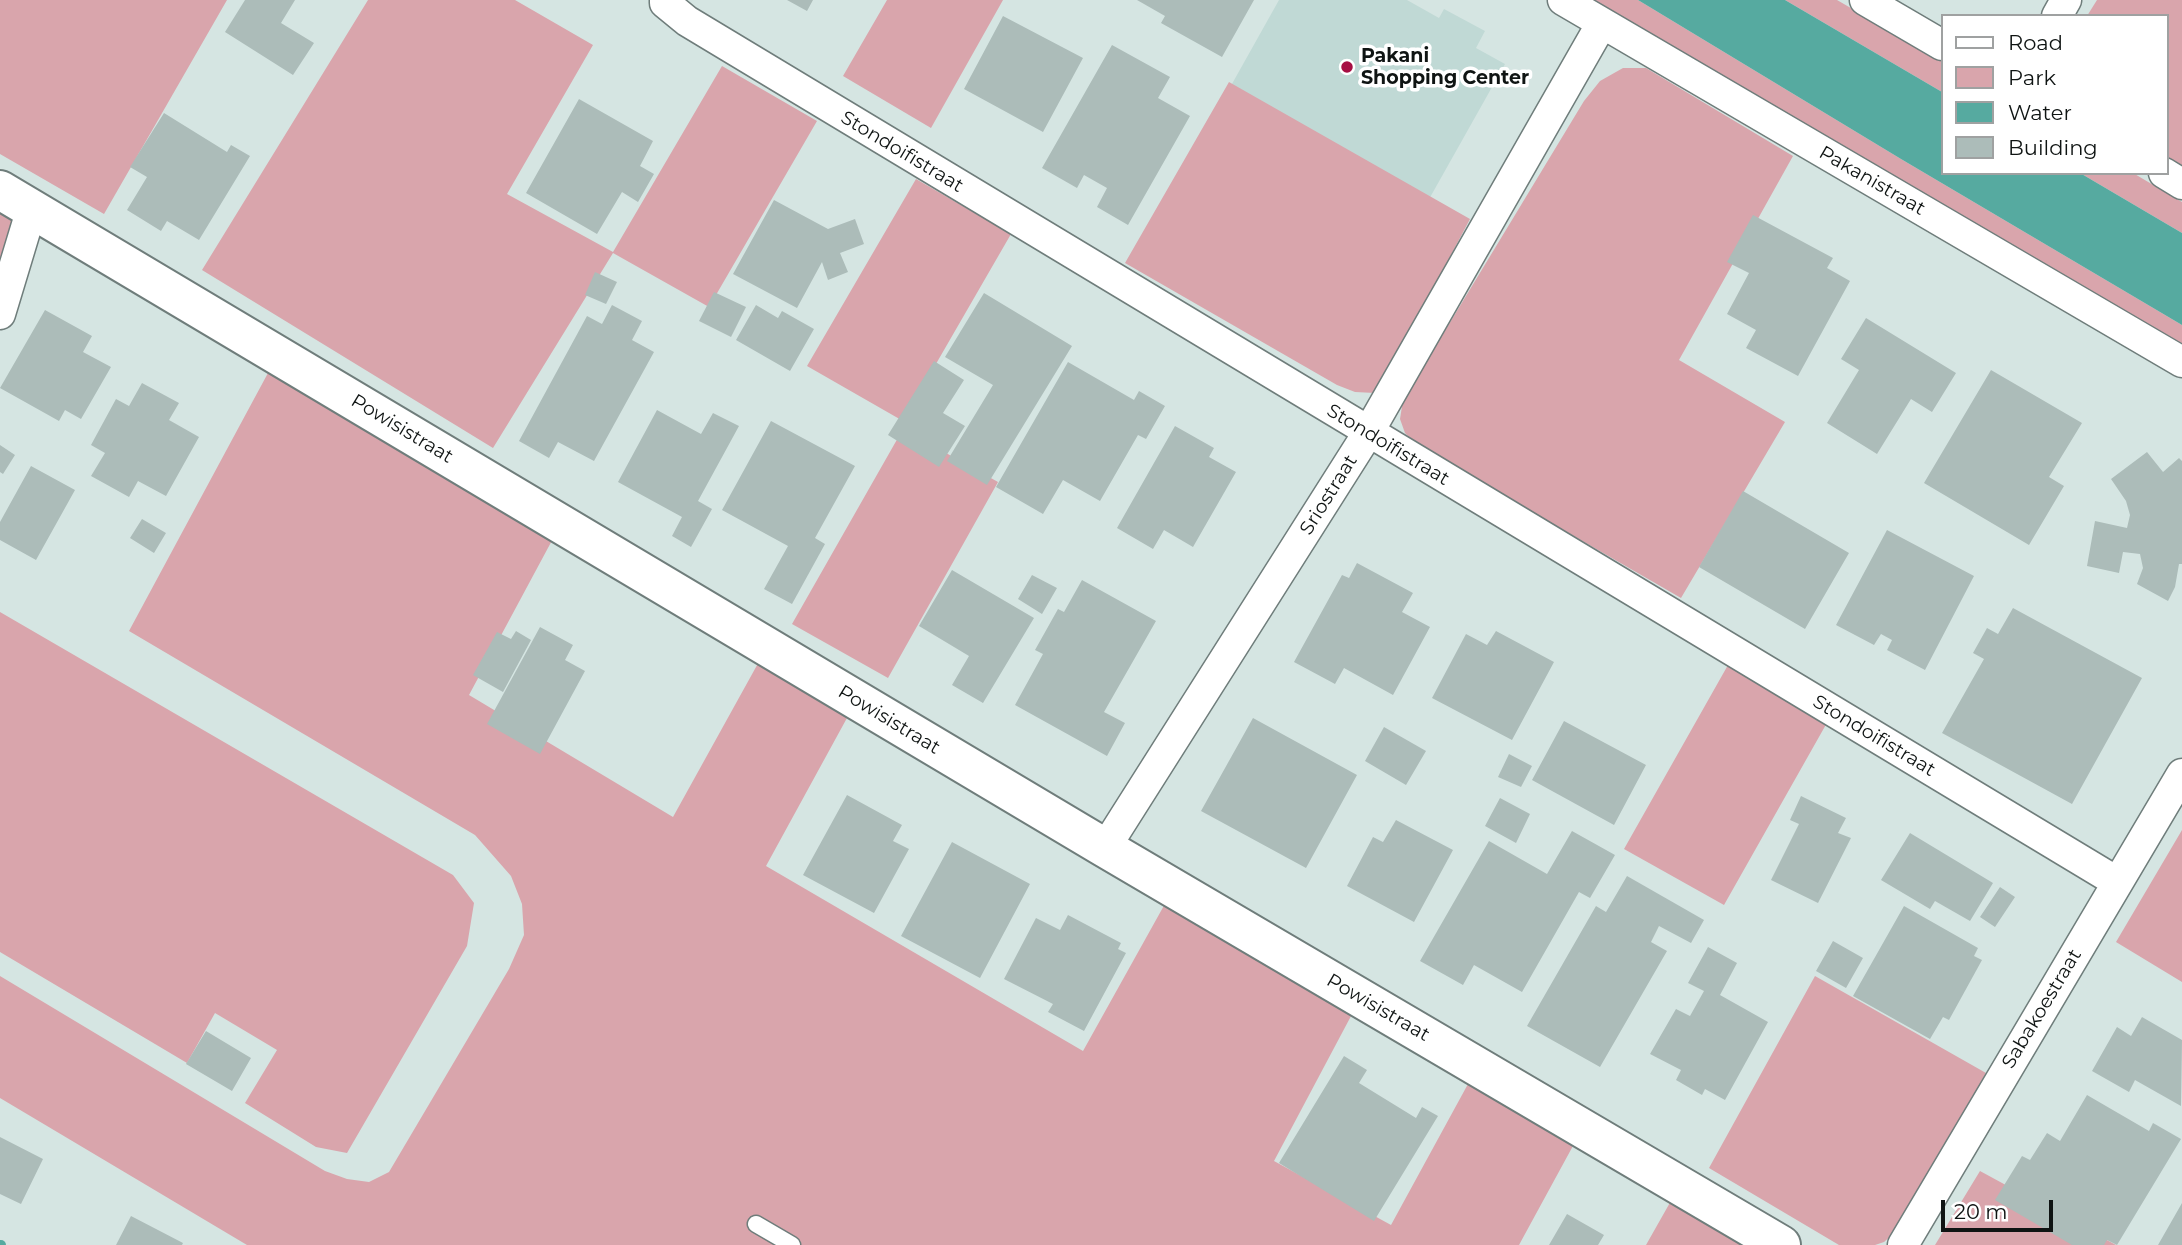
<!DOCTYPE html>
<style>
body{margin:0}
#map{position:relative;width:2182px;height:1245px;overflow:hidden;background:#d5e5e2;font-family:Montserrat,sans-serif}
canvas{display:block}
.legend{position:absolute;left:1941px;top:14px;width:228px;height:161px;box-sizing:border-box;background:#fff;border:2px solid #9fa1a1;margin:0;padding:9px 12px;list-style:none;font-size:21px;color:#0f1413}
.legend li{display:flex;align-items:center;gap:14px;height:35px}
.legend b{width:35px;border:2px solid #9fa1a1}
.scale{position:absolute;left:1941px;top:1200px;width:112px;height:32px;box-sizing:border-box;border:4px solid #0f1413;border-top:0;padding-left:9px;font-size:21px;line-height:24px;white-space:nowrap;color:#0f1413;-webkit-text-stroke:5px #fff;paint-order:stroke}
</style>
<div id="map">
<canvas width="2182" height="1245"></canvas>
<ul class="legend">
<li><b style="height:9px;background:#fff"></b>Road</li>
<li><b style="height:19px;background:#d9a5ac"></b>Park</li>
<li><b style="height:19px;background:#56aaa0"></b>Water</li>
<li><b style="height:19px;background:#acbcb9"></b>Building</li>
</ul>
<div class="scale">20 m</div>
</div>
<script>
const ctx = document.querySelector('canvas').getContext('2d');
ctx.lineJoin = 'round';
function fill(path, color) {
  ctx.fillStyle = color;
  ctx.fill(path, 'evenodd');
}
function toPath(rows) {
  const path = new Path2D();
  for (const r of rows) {
    path.moveTo(r[0], r[1]);
    for (let i = 2; i < r.length; i += 2) path.lineTo(r[i], r[i + 1]);
  }
  return path;
}
function stroke(path, color, width, dash) {
  ctx.strokeStyle = color;
  ctx.lineWidth = width;
  ctx.lineCap = dash ? 'butt' : 'round';
  ctx.setLineDash(dash || []);
  ctx.stroke(path);
}
function label(font, color, halo, rows, align = 'center') {
  ctx.font = font + ' Montserrat,sans-serif';
  ctx.lineWidth = 7;
  ctx.setLineDash([]);
  ctx.textBaseline = 'middle';
  ctx.strokeStyle = halo;
  ctx.fillStyle = color;
  for (const [text, x, y, turn = 0] of rows) {
    ctx.save();
    ctx.translate(x, y);
    ctx.rotate((+turn || 0) * Math.PI / 180);
    ctx.textAlign = isNaN(turn) ? turn : align;
    if (halo) ctx.strokeText(text, 0, 0);
    ctx.fillText(text, 0, 0);
    ctx.restore();
  }
}
fill(toPath([
 [1279,0,1407,0,1439,18,1444,9,1485,31,1476,48,1505,64,1428,201,1228,91]
]), '#c0d9d5');
fill(toPath([
 [0,0,227,0,104,214,0,154],
 [368,0,515,0,593,45,507,194,613,252,722,66,817,121,709,307,613,253,493,448,202,270],
 [887,0,1003,0,931,128,843,76],
 [1584,0,1638,0,1901,159,2182,325,2182,348],
 [1785,0,1837,0,1942,61,1942,92],
 [2097,0,2182,0,2182,169,2166,159,2166,16,2087,16],
 [1623,68,1646,68,1793,156,1679,360,1785,422,1681,598,1418,446,1405,433,1400,419,1403,400,1584,101,1600,81],
 [1229,82,1470,219,1387,376,1375,393,1355,392,1337,385,1125,263],
 [2080,173,2133,173,2182,202,2182,233],
 [916,179,1011,234,903,421,807,366],
 [0,199,20,216,0,285],
 [275,360,556,533,469,695,673,817,761,658,853,707,766,866,1083,1051,1171,893,1359,1001,1274,1161,1391,1225,1474,1073,1580,1133,1519,1245,247,1245,0,1098,0,976,325,1171,347,1179,369,1182,389,1172,509,969,524,935,522,904,511,876,475,835,129,631],
 [903,429,998,482,888,678,792,624],
 [0,612,453,875,474,903,467,946,347,1153,316,1147,245,1103,277,1050,215,1013,187,1063,0,952],
 [1728,665,1828,721,1724,905,1624,849],
 [2182,830,2182,982,2116,942],
 [1815,976,1986,1073,1899,1229,1884,1242,1875,1245,1839,1245,1709,1168],
 [1980,1171,2116,1245,1935,1245],
 [1676,1192,1766,1245,1646,1245]
]), '#d9a5ac');
fill(toPath([
 [1638,0,1785,0,1942,92,1942,173,2080,173,2182,233,2182,325,1901,159]
]), '#56aaa0');
stroke(toPath([
 [0,1245,1,1245]
]), '#56aaa0', 10);
fill(toPath([
 [245,0,295,0,281,23,314,43,293,75,225,32],
 [787,0,813,0,807,11],
 [1137,0,1254,0,1222,57,1161,23,1165,16],
 [1003,16,1083,58,1043,132,964,89],
 [1112,45,1170,77,1158,98,1190,116,1128,225,1097,207,1107,188,1084,175,1077,188,1042,168],
 [579,99,653,141,640,166,654,174,638,202,622,192,597,234,526,193],
 [164,113,227,152,231,145,250,156,199,240,167,221,161,231,127,210,147,177,130,167],
 [774,200,828,229,855,219,864,244,840,253,848,272,828,280,822,262,797,308,733,274],
 [1753,215,1833,258,1827,268,1850,281,1798,376,1746,348,1756,330,1727,314,1749,273,1727,262],
 [595,272,617,282,606,304,585,295],
 [714,292,746,307,731,337,699,321],
 [984,293,1072,346,987,485,947,461,993,385,945,357],
 [612,305,642,321,632,340,654,352,594,461,558,442,549,458,519,441,587,316,602,324],
 [756,305,778,318,782,311,814,329,790,371,736,340],
 [45,310,92,336,83,352,111,367,81,419,65,410,59,421,0,388],
 [1866,318,1956,373,1932,412,1911,399,1877,454,1827,423,1859,370,1841,359],
 [934,361,964,380,943,413,965,426,939,467,888,435],
 [1068,362,1134,400,1139,391,1165,406,1146,439,1138,435,1100,501,1063,480,1043,514,996,487],
 [1991,370,2082,423,2049,477,2064,486,2029,545,1924,483],
 [142,383,179,403,169,420,199,437,166,496,138,481,129,497,91,476,105,453,91,445,116,399,129,406],
 [657,410,701,434,713,413,739,426,698,501,712,509,691,547,672,536,682,517,618,482],
 [771,421,855,466,815,538,825,544,792,604,764,589,788,546,722,510],
 [1175,426,1214,448,1209,457,1236,472,1193,547,1164,530,1153,549,1117,528],
 [0,445,15,455,3,474,0,472],
 [2147,452,2163,472,2179,458,2182,461,2182,564,2179,564,2175,587,2168,601,2137,584,2143,568,2140,554,2123,552,2119,573,2087,566,2095,521,2127,528,2130,515,2126,501,2111,479],
 [31,466,75,490,36,560,0,540,0,522],
 [1743,491,1849,553,1805,629,1699,567],
 [142,519,166,533,154,553,130,538],
 [1887,530,1974,576,1925,670,1887,650,1892,640,1881,634,1874,645,1836,625],
 [1357,563,1413,593,1402,612,1430,627,1393,695,1344,668,1335,684,1294,662,1342,575,1349,578],
 [952,570,1034,618,983,703,952,685,969,656,919,626],
 [1032,575,1057,588,1042,614,1018,599],
 [1082,580,1156,621,1104,712,1125,723,1107,756,1015,705,1043,654,1035,650,1058,609,1064,612],
 [2013,608,2142,678,2072,804,1942,733,1984,659,1973,653,1987,628,1998,634],
 [540,627,573,645,565,660,585,671,540,754,487,724],
 [516,631,531,640,503,692,473,675,497,632,511,639],
 [1496,631,1554,662,1512,740,1432,698,1466,634,1487,645],
 [1253,718,1357,775,1306,868,1201,811],
 [1564,721,1646,765,1614,825,1532,780],
 [1384,727,1426,751,1406,785,1365,761],
 [1509,754,1532,766,1521,787,1498,777],
 [847,795,902,825,893,841,909,849,874,913,803,875],
 [1801,796,1846,818,1838,833,1851,838,1818,903,1771,880,1799,824,1790,820],
 [1500,798,1530,814,1516,843,1485,826],
 [1396,820,1453,850,1414,922,1347,886,1373,837,1383,842],
 [1572,831,1615,855,1590,898,1579,892,1522,992,1474,965,1463,985,1420,961,1489,841,1547,874],
 [1910,833,1993,883,1970,921,1935,901,1930,909,1881,880],
 [952,842,1030,884,980,978,901,936],
 [1627,876,1704,920,1691,943,1659,926,1651,942,1667,951,1600,1067,1527,1026,1596,906,1606,912],
 [2000,887,2015,897,1995,927,1980,917],
 [1904,906,1978,948,1974,956,1982,960,1949,1020,1943,1017,1930,1039,1853,996],
 [1068,915,1121,943,1118,949,1126,953,1084,1031,1048,1012,1053,1004,1004,979,1036,918,1060,930],
 [1833,941,1863,958,1846,988,1816,971],
 [1708,947,1737,963,1720,995,1768,1022,1725,1100,1705,1089,1702,1095,1676,1080,1681,1070,1650,1054,1676,1009,1690,1016,1704,991,1688,983],
 [2142,1017,2182,1040,2181,1106,2135,1080,2129,1092,2092,1071,2117,1027,2131,1036],
 [206,1031,251,1058,232,1091,186,1064],
 [1344,1056,1367,1070,1359,1083,1416,1118,1422,1107,1438,1116,1374,1221,1279,1163],
 [2087,1095,2149,1131,2153,1123,2181,1139,2117,1245,2107,1240,2104,1245,2072,1245,1995,1200,2022,1156,2030,1160,2047,1133,2060,1141],
 [0,1137,43,1159,21,1204,0,1194],
 [2182,1203,2182,1245,2158,1245],
 [1567,1214,1604,1235,1598,1245,1549,1245],
 [131,1216,183,1243,182,1245,116,1245]
]), '#acbcb9');
const service = toPath([
 [756,1224,792,1245]
]);
const minor = toPath([
 [665,0,665,3,687,21,2117,882],
 [1563,0,2182,362],
 [1865,0,1942,45],
 [2057,16,2066,0],
 [2164,173,2182,184],
 [0,314,32,208],
 [1105,848,1368,433,1602,23],
 [1903,1245,2182,774]
]);
const tertiary = toPath([
 [0,190,1105,848,1781,1245]
]);
stroke(service, '#6f7d7b', 19);
stroke(minor, '#6f7d7b', 33);
stroke(tertiary, '#6f7d7b', 42);
stroke(service, '#fff', 16);
stroke(minor, '#fff', 30);
stroke(tertiary, '#fff', 38);
for (const [x, y, r, color] of [
 [1347,67,7,"#a60e43"]
]) {
  const dot = new Path2D();
  dot.arc(x, y, r, 0, 2 * Math.PI);
  ctx.fillStyle = color;
  ctx.fill(dot);
  stroke(dot, '#fff', 2.5);
}
label('bold 19px', '#0f1413', '#fff', [
 ["Pakani",1361,56],
 ["Shopping Center",1361,78]
], 'left');
label('19px', '#0f1413', '#fff', [
 ["Stondoifistraat",902,152,31],
 ["Pakanistraat",1872,181,30],
 ["Powisistraat",402,429,31],
 ["Stondoifistraat",1388,445,31],
 ["Sriostraat",1329,495,-58],
 ["Powisistraat",889,720,31],
 ["Stondoifistraat",1874,736,31],
 ["Powisistraat",1378,1008,30],
 ["Sabakoestraat",2042,1009,-59]
]);
</script>
